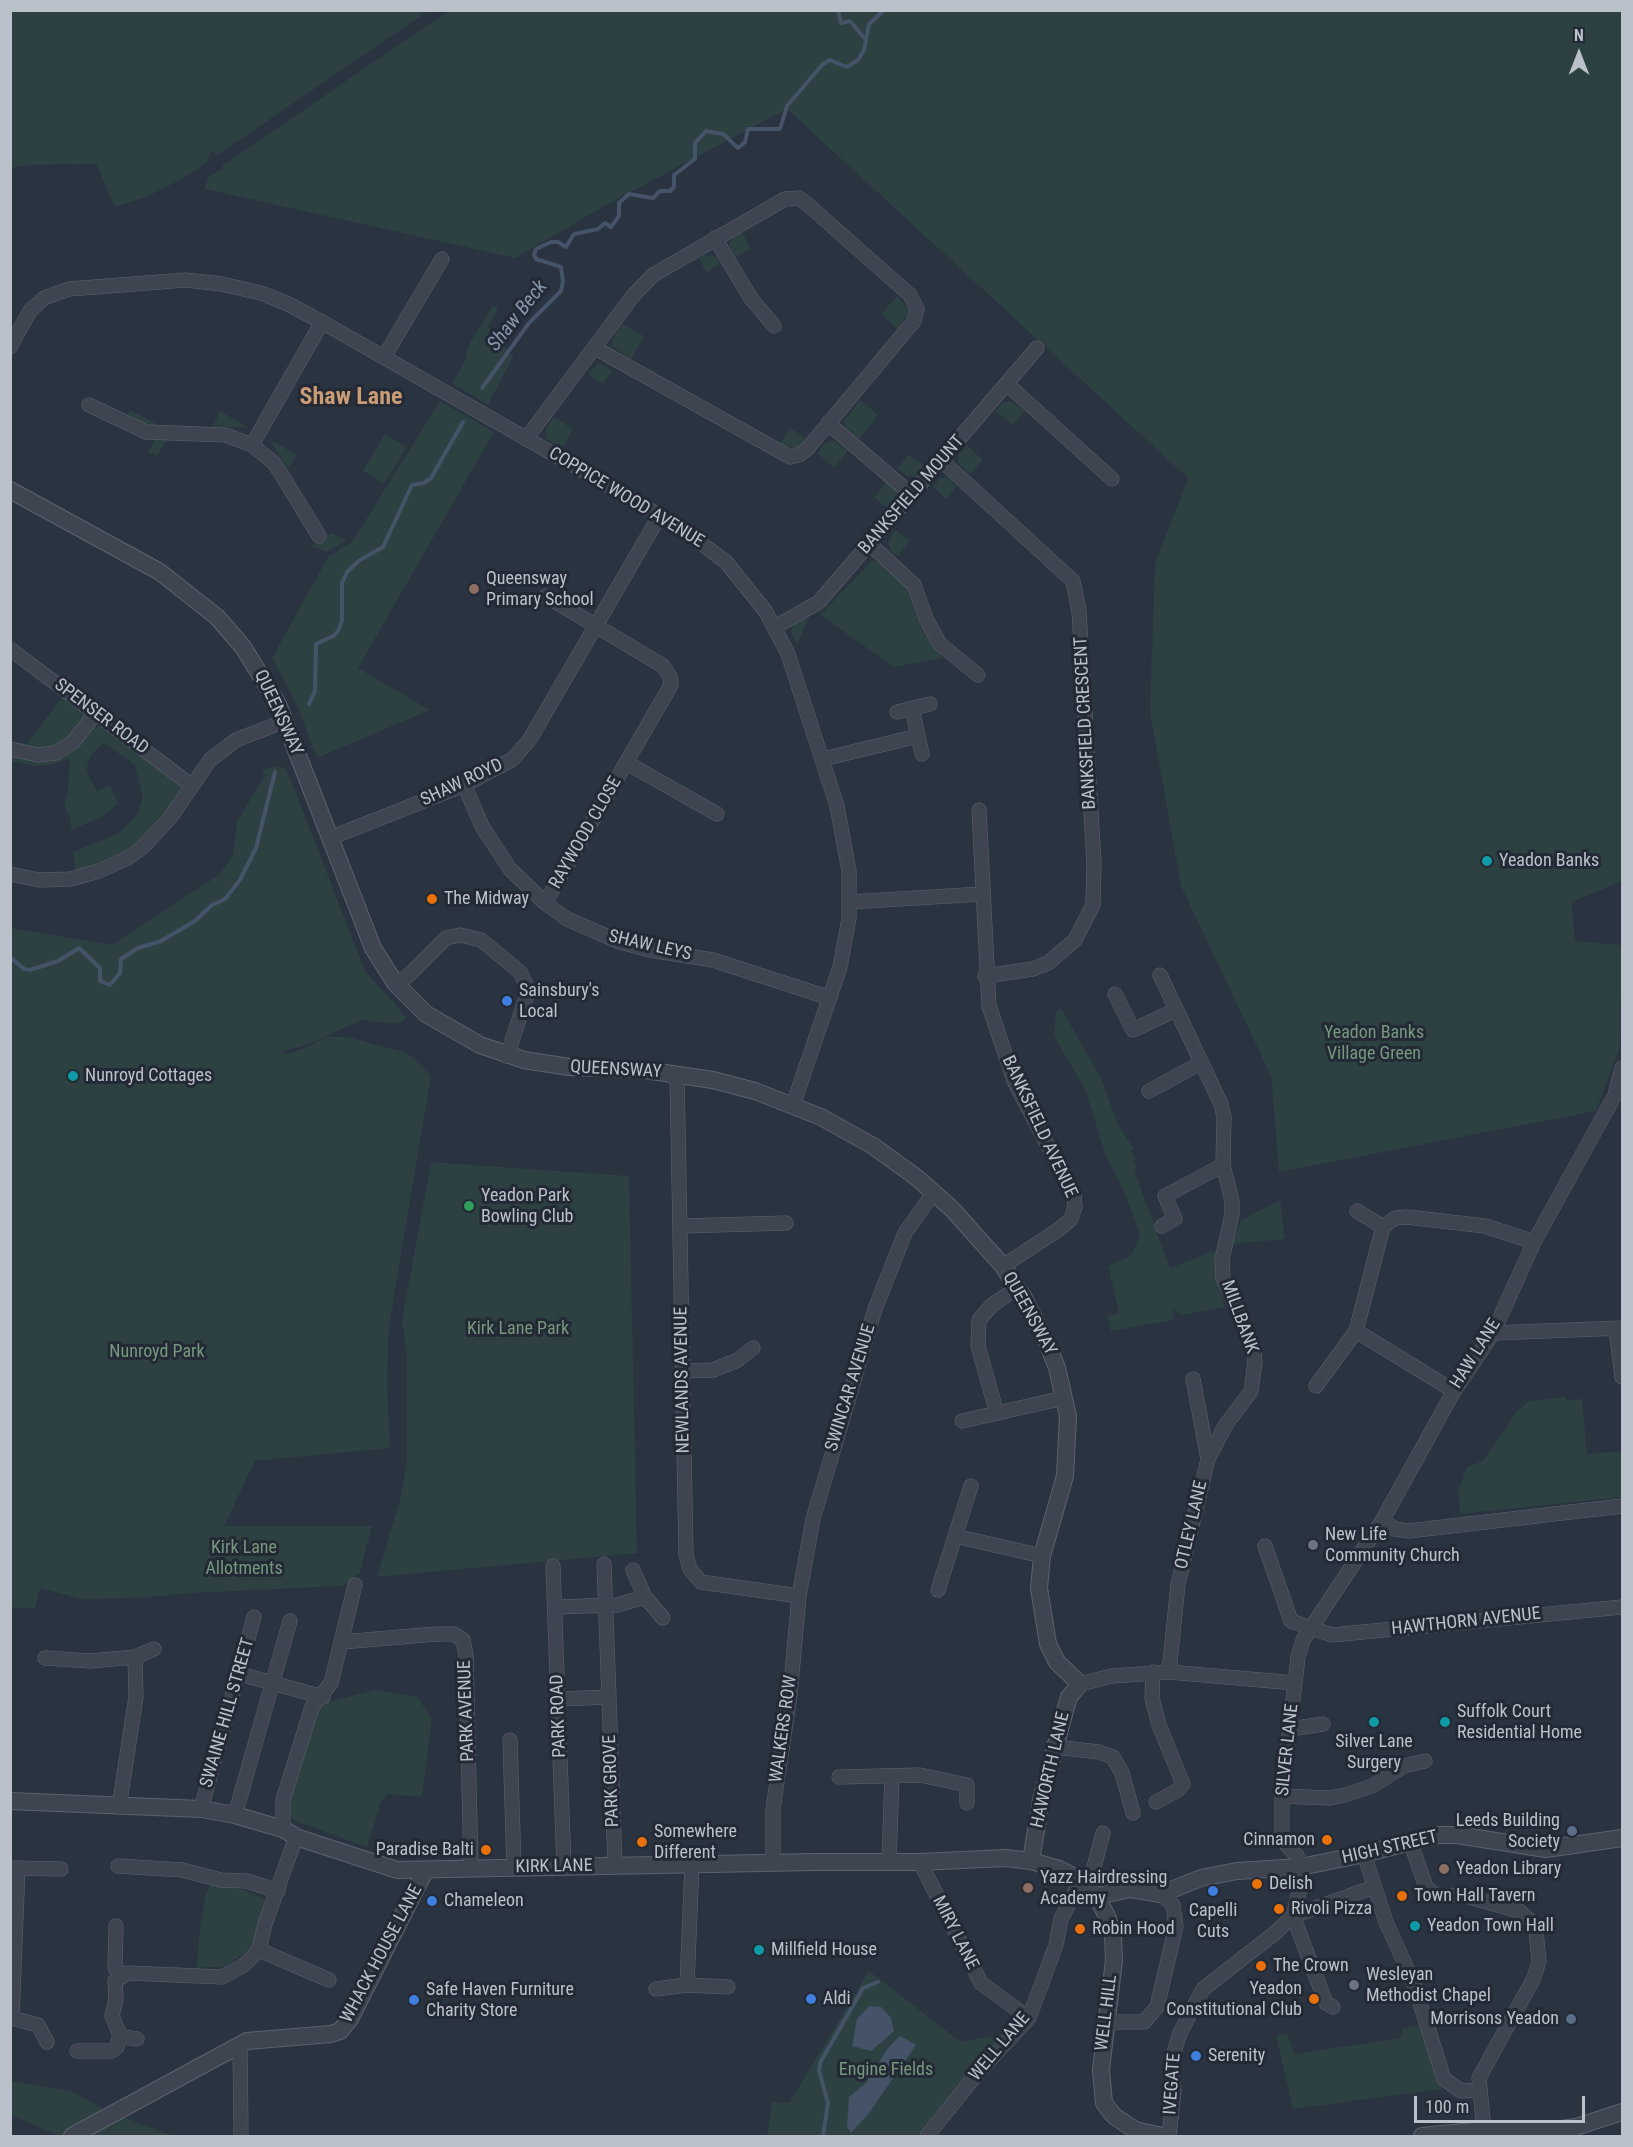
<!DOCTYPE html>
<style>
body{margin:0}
#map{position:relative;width:1633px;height:2147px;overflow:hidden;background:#2a3340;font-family:"Roboto Condensed",sans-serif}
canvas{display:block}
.frame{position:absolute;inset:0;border:12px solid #bbc1ca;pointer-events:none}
.north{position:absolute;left:1549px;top:24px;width:60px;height:60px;-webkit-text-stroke:4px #232a35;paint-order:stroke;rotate:0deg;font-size:16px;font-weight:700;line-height:24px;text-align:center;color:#bbc1ca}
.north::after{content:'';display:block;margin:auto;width:21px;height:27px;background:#bbc1ca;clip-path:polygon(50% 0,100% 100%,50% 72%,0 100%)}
.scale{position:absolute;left:1414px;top:2096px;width:171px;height:27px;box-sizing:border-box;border:3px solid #bbc1ca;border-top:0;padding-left:8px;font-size:18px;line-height:21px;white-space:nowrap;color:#bbc1ca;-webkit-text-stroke:4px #232a35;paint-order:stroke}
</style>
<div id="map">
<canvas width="1633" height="2147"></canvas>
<div class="frame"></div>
<div class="north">N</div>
<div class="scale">100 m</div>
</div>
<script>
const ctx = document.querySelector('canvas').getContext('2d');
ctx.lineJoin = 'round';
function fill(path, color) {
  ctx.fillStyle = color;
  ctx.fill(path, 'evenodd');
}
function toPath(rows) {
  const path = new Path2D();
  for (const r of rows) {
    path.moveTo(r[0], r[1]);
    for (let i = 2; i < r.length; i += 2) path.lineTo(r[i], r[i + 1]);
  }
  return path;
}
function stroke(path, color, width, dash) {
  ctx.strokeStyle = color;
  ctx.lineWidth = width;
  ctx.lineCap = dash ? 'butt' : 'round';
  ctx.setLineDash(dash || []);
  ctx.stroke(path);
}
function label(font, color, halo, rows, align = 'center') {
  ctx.font = font + ' "Roboto Condensed",sans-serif';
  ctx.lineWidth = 6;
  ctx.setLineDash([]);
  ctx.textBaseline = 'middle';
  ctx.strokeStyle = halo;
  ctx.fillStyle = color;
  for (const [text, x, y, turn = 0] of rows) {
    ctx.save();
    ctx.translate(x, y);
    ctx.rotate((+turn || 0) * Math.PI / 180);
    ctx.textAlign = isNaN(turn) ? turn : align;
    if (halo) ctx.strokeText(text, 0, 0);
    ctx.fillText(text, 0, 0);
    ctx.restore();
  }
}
fill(toPath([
 [10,11,11,10,428,11,219,154,210,152,207,163,182,179,148,196,115,207,96,164,28,165,11,168],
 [448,11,1622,11,1622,881,1572,902,1575,941,1622,945,1620,1047,1596,1111,1279,1172,1271,1076,1181,886,1150,712,1155,564,1188,478,787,109,608,204,515,258,205,189,208,177,223,169,222,166],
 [742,232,751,249,735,258,729,244,734,236],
 [705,255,716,256,720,264,706,273,699,258],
 [897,296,910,311,897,329,881,314],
 [493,306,498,309,488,326,513,357,488,405,452,383,464,363,468,346],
 [622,324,644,336,631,359,612,346,612,339],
 [598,363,612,370,603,384,588,374],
 [860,400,878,415,859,439,847,428,844,421],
 [440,401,494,432,358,668,430,710,317,758,297,705,272,658,328,557,352,542],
 [1011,401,1025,411,1013,425,996,411,1003,402],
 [130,410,164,428,151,428,125,419],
 [220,411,249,428,213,426],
 [554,417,573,429,562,448,545,438,546,428],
 [790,428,806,438,795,449,780,444],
 [385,434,407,447,384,484,363,471],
 [156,437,169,437,157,456,148,452],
 [269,439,297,455,288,469],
 [833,440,848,451,834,468,817,453,826,442],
 [967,445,983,460,970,474,958,462,959,454],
 [909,454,925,466,915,477,907,476,897,469],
 [946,477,957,486,946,499,933,487,939,479],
 [887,482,896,490,898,498,889,510,874,497],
 [896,530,910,541,897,556,890,551,888,542],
 [332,533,346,541,327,552,311,546],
 [873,560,884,563,905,584,922,630,943,658,894,667,820,615],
 [809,617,797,645,791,632,794,623],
 [62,697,67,697,86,716,70,739,50,748,36,750,11,745,11,741,27,744],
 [100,725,180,783,181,789,179,796,142,843,126,855,76,874,73,852,115,835,136,817,143,797,135,765,104,743,90,756,86,771,97,791,110,785,118,804,101,817,71,830,71,821,64,805,68,792,70,758,54,764,34,766,11,761,11,753,36,759],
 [279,766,286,769,296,793,365,971,407,1018,397,1024,362,1020,306,1045,281,1052,287,1054,307,1047,325,1037,347,1037,401,1051,410,1055,431,1076,389,1326,387,1379,390,1448,255,1461,224,1526,372,1526,360,1573,343,1586,191,1593,142,1598,81,1599,40,1588,35,1609,11,1607,10,928,112,945,220,874,233,855,237,822,265,775,261,770],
 [1061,1008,1102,1080,1118,1125,1134,1149,1131,1151,1136,1158,1133,1160,1137,1168,1134,1170,1170,1268,1216,1250,1216,1279,1225,1307,1182,1315,1172,1308,1175,1320,1111,1331,1107,1316,1119,1313,1108,1266,1131,1256,1140,1235,1124,1191,1105,1154,1086,1091,1054,1036,1056,1011],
 [431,1162,629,1176,637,1553,377,1577,400,1500,407,1461,407,1358,402,1320],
 [1280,1200,1285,1239,1233,1244,1240,1221],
 [1566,1397,1567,1400,1582,1399,1587,1454,1622,1451,1622,1497,1460,1514,1458,1492,1467,1467,1483,1461,1517,1411,1529,1401],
 [375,1690,417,1697,432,1718,422,1797,387,1794,381,1802,367,1847,293,1820,286,1803,317,1710,328,1702],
 [211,1884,239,1888,269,1901,261,1914,253,1946,227,1966,197,1968,200,1926,206,1893],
 [869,1971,961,2042,1008,2033,962,2081,918,2136,767,2136,772,2102,789,2103],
 [1420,2025,1442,2089,1293,2109,1276,2036,1287,2033,1294,2054,1401,2038,1403,2028],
 [10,2081,71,2091,103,2109,173,2136,59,2136,11,2115]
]), '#2d4042');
fill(toPath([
 [869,2006,881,2007,891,2018,894,2031,871,2051,852,2046,857,2019],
 [900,2036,916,2045,869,2113,851,2133,847,2127,849,2097,866,2083,888,2048]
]), '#445368');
stroke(toPath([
 [838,10,841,23,850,21,865,39],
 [482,388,529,323,561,291,563,281,561,267,536,259,534,255,536,249,551,242,558,242,566,247,574,234,598,229,605,223,611,227,619,216,619,203,629,194,653,198,660,191,670,191,674,187,674,175,695,159,695,143,706,131,723,134,738,148,745,142,748,129,780,129,787,106,823,64,830,60,847,67,858,60,864,50,869,24,884,10],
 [309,704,315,691,316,644,335,635,339,629,342,620,342,583,347,572,360,560,383,547,412,485,424,483,431,478,463,422],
 [10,957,24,969,30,970,58,961,79,948,100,968,100,981,110,985,120,973,121,959,138,948,161,941,195,921,212,905,225,899,240,880,256,848,275,772],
 [823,2136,828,2103,819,2071,820,2063,863,1988,878,1982]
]), '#445368', 4);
const minor = toPath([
 [715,238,750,297,774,326],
 [10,347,30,311,44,298,69,289,186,280,222,284,261,293,288,304,322,322,597,479,681,528,726,562,766,612,788,654,837,806,849,871,849,918,840,967,793,1105],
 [384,357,442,259],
 [1007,384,1112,479],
 [89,405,146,432,225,435,252,445,274,463,283,477,319,536],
 [828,423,912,495],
 [526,439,632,297,653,275,785,199,799,198,806,203,910,295,917,309,914,321,808,448,799,455,790,457,595,348],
 [252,445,322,322],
 [941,460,1073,581,1079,611,1094,863,1093,905,1075,940,1048,963,1033,969,985,976],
 [870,544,914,585,927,621,940,644,978,675],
 [775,627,819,602,1037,348],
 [10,649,191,785],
 [912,708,922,754],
 [897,712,930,704],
 [10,749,38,755,56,753,73,742,96,713],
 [823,759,918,736],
 [627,763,717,814],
 [464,785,483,828,510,869,545,903,567,919,620,942,650,950,713,960,830,998],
 [979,810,989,1006,1015,1083,1074,1195,1075,1207,1071,1219,1058,1230,1003,1266],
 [330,838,464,785,513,759,530,739,660,515],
 [10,874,39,880,71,879,99,871,128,858,143,847,170,818,210,760,236,740,285,721],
 [850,902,982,894],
 [545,903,671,685,670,677,663,666,546,596],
 [1160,975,1221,1104,1224,1117,1223,1165,1232,1201,1232,1214,1222,1260,1223,1278,1253,1346,1255,1362,1251,1391,1225,1426,1208,1459],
 [395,983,408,976,446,938,460,935,481,940,520,972,526,984,526,998,507,1056],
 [1115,994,1133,1030,1176,1010],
 [677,1074,686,1555,690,1569,701,1582,799,1596],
 [1149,1091,1201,1063],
 [1357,1211,1383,1227],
 [681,1226,786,1223],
 [1162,1226,1175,1219,1165,1196,1223,1165],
 [1616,1329,1622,1377],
 [1493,1333,1622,1328],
 [683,1371,713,1370,738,1360,753,1348],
 [1316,1386,1356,1331],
 [1454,1391,1356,1331,1383,1227,1395,1218,1407,1217,1485,1226,1534,1242],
 [994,1403,978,1346,979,1320,992,1305,1017,1288],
 [962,1421,1064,1398],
 [1382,1521,1395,1529,1409,1531,1622,1506],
 [955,1536,1042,1556],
 [1265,1546,1291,1621,1332,1635,1622,1607],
 [604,1564,609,1697],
 [553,1566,564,1867],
 [633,1570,645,1597],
 [938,1590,971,1486],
 [555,1607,617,1605,645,1597,663,1618],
 [342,1642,436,1634,454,1634,463,1640,466,1655,471,1869],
 [135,1657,154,1649],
 [45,1658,90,1661,135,1657,136,1697,119,1807],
 [1153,1672,1152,1698,1159,1725,1183,1784,1178,1790,1156,1802],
 [1169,1672,1178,1584,1208,1459,1193,1379],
 [240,1674,323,1697],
 [1080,1684,1112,1676,1169,1672,1295,1683],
 [559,1699,609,1697,615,1866],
 [1290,1729,1323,1724],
 [510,1740,514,1868],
 [1055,1747,1099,1752,1113,1757,1122,1773,1133,1813],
 [839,1777,920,1775,967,1785,967,1803],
 [1282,1796,1330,1798,1345,1795,1372,1786,1404,1766,1425,1761],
 [201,1809,254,1617],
 [235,1815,290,1621],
 [283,1829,283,1800,312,1707,331,1683,355,1585],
 [1410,1841,1426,1887,1437,1896,1462,1895,1519,1911,1532,1922,1536,1931,1539,1961,1534,1978,1479,2078,1484,2130],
 [1364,1854,1386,1922,1414,1984,1444,2079,1461,2091,1480,2090],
 [889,1862,892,1776],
 [920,1862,981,1983,1029,2018],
 [773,1863,773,1809,790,1695,799,1596,813,1519,875,1309,905,1233,934,1192],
 [118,1866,182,1870,221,1880,247,1881,278,1891],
 [10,1868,61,1869],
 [18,1868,12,2018,38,2025,47,2042],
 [1089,1886,1103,1833],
 [116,1926,115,1968,122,1974],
 [259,1950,329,1980],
 [687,1985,692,1864],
 [656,1989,687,1985,728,1987],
 [1333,2007,1326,2003,1293,1916,1374,1887],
 [1105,2022,1144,2022,1157,2007,1176,1926,1173,1905,1161,1894],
 [137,2039,124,2037,119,2033,112,2016,116,1999,115,1981,128,1973,222,1977,244,1965,259,1950,265,1924,296,1837],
 [240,2044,241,2136],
 [77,2051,112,2051,117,2047,120,2034],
 [927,2136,976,2075,1029,2018,1056,1945,1061,1919,1081,1880],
 [1169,2136,1174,2091,1171,2062,1180,2033,1203,1989,1275,1933,1293,1916,1302,1880,1301,1867,1297,1856,1282,1840,1282,1796,1298,1657,1303,1640,1382,1521,1454,1391,1493,1333,1534,1242,1615,1095,1622,1068]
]);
const tertiary = toPath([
 [10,490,160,572,217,617,243,647,278,704,373,948,395,983,426,1014,480,1045,524,1060,569,1067,638,1069,713,1080,755,1091,821,1117,873,1146,916,1177,952,1209,1003,1266,1025,1300,1048,1345,1057,1368,1068,1416,1065,1476,1042,1556,1039,1588,1048,1644,1057,1662,1080,1684,1069,1697,1063,1718,1041,1800,1031,1861],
 [10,1801,201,1809,235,1815,283,1829,296,1837,397,1870,815,1862,920,1862,1005,1858,1031,1861,1059,1869,1081,1880,1096,1896,1107,1916,1113,1935,1114,1960,1101,2070,1104,2103,1114,2116,1135,2130,1162,2136],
 [1096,1896,1131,1889,1161,1894,1201,1878,1237,1871,1301,1867,1364,1854,1437,1835,1457,1835,1546,1849,1622,1838],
 [72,2136,247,2041,331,2034,340,2031,350,2019,425,1871],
 [1422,2136,1484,2130,1554,2130,1576,2127,1622,2112]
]);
stroke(minor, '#5c636d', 15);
stroke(tertiary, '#5c636d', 18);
stroke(minor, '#3e4550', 14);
stroke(tertiary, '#3e4550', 16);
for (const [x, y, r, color] of [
 [474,589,6,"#8d6e63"],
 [1487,861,6,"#0f9aa8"],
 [432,899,6,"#e8710a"],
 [507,1001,6,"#3f7fe0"],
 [73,1076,6,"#0f9aa8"],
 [469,1206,6,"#2e9e5b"],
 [1313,1545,6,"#6b7280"],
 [1374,1722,6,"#0f9aa8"],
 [1445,1722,6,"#0f9aa8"],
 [1572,1831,6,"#5c6f8a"],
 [1327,1840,6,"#e8710a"],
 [642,1842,6,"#e8710a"],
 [486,1850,6,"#e8710a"],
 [1444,1869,6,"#8d6e63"],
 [1257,1884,6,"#e8710a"],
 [1028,1888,6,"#8d6e63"],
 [1213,1891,6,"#3f7fe0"],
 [1402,1896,6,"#e8710a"],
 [432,1901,6,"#3f7fe0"],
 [1279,1909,6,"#e8710a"],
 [1415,1926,6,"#0f9aa8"],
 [1080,1929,6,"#e8710a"],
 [759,1950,6,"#0f9aa8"],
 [1261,1966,6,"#e8710a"],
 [1354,1985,6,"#6b7280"],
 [811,1999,6,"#3f7fe0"],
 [1314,1999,6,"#e8710a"],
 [414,2000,6,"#3f7fe0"],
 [1571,2019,6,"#5c6f8a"],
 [1196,2056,6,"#3f7fe0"]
]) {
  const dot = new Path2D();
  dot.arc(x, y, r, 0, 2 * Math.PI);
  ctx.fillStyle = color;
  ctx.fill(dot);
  stroke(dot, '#232a35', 2);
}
label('18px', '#bbc1ca', '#232a35', [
 ["BANKSFIELD MOUNT",912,495,-49],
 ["COPPICE WOOD AVENUE",626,498,31],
 ["QUEENSWAY",278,713,65],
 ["SPENSER ROAD",101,717,37],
 ["BANKSFIELD CRESCENT",1086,723,-93],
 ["SHAW ROYD",462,783,-25],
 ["RAYWOOD CLOSE",586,833,-60],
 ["SHAW LEYS",650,946,13],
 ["QUEENSWAY",616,1070,3],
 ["BANKSFIELD AVENUE",1039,1127,65],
 ["QUEENSWAY",1029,1314,61],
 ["MILLBANK",1239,1317,70],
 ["HAW LANE",1476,1354,-58],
 ["NEWLANDS AVENUE",683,1380,-91],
 ["SWINCAR AVENUE",851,1388,-73],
 ["OTLEY LANE",1192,1525,-77],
 ["HAWTHORN AVENUE",1466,1622,-6],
 ["PARK AVENUE",467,1711,-92],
 ["SWAINE HILL STREET",228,1713,-74],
 ["PARK ROAD",559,1716,-92],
 ["WALKERS ROW",784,1729,-82],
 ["SILVER LANE",1288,1750,-84],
 ["HAWORTH LANE",1051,1770,-77],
 ["PARK GROVE",612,1781,-92],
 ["HIGH STREET",1390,1848,-13],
 ["KIRK LANE",554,1867,-1],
 ["MIRY LANE",955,1933,63],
 ["WHACK HOUSE LANE",382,1954,-62],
 ["WELL HILL",1107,2013,-83],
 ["WELL LANE",1000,2047,-50],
 ["IVEGATE",1173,2084,-86]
]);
label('18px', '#bbc1ca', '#232a35', [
 ["Queensway",486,579],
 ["Primary School",486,600],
 ["Yeadon Banks",1499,861],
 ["The Midway",444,899],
 ["Sainsbury's",519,991],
 ["Local",519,1012],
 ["Nunroyd Cottages",85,1076],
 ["Yeadon Park",481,1196],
 ["Bowling Club",481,1217],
 ["New Life",1325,1535],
 ["Community Church",1325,1556],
 ["Suffolk Court",1457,1712],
 ["Residential Home",1457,1733],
 ["Silver Lane",1374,1742,"center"],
 ["Surgery",1374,1763,"center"],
 ["Leeds Building",1560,1821,"right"],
 ["Society",1560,1842,"right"],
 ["Somewhere",654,1832],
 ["Different",654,1853],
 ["Cinnamon",1315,1840,"right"],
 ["Paradise Balti",474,1850,"right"],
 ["Yeadon Library",1456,1869],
 ["Yazz Hairdressing",1040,1878],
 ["Academy",1040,1899],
 ["Delish",1269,1884],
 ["Town Hall Tavern",1414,1896],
 ["Chameleon",444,1901],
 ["Rivoli Pizza",1291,1909],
 ["Capelli",1213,1911,"center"],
 ["Cuts",1213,1932,"center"],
 ["Yeadon Town Hall",1427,1926],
 ["Robin Hood",1092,1929],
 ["Millfield House",771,1950],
 ["The Crown",1273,1966],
 ["Wesleyan",1366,1975],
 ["Methodist Chapel",1366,1996],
 ["Yeadon",1302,1989,"right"],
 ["Constitutional Club",1302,2010,"right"],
 ["Safe Haven Furniture",426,1990],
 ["Charity Store",426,2011],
 ["Aldi",823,1999],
 ["Morrisons Yeadon",1559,2019,"right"],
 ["Serenity",1208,2056]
], 'left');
label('18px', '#75987e', '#232a35', [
 ["Yeadon Banks",1374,1033],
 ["Village Green",1374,1054],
 ["Kirk Lane Park",518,1329],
 ["Nunroyd Park",157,1352],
 ["Kirk Lane",244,1548],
 ["Allotments",244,1569],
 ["Engine Fields",886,2070]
]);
label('italic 20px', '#8697ad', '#232a35', [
 ["Shaw Beck",518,316,-52]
]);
label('bold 24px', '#ca9c76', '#232a35', [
 ["Shaw Lane",351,398]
]);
</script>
